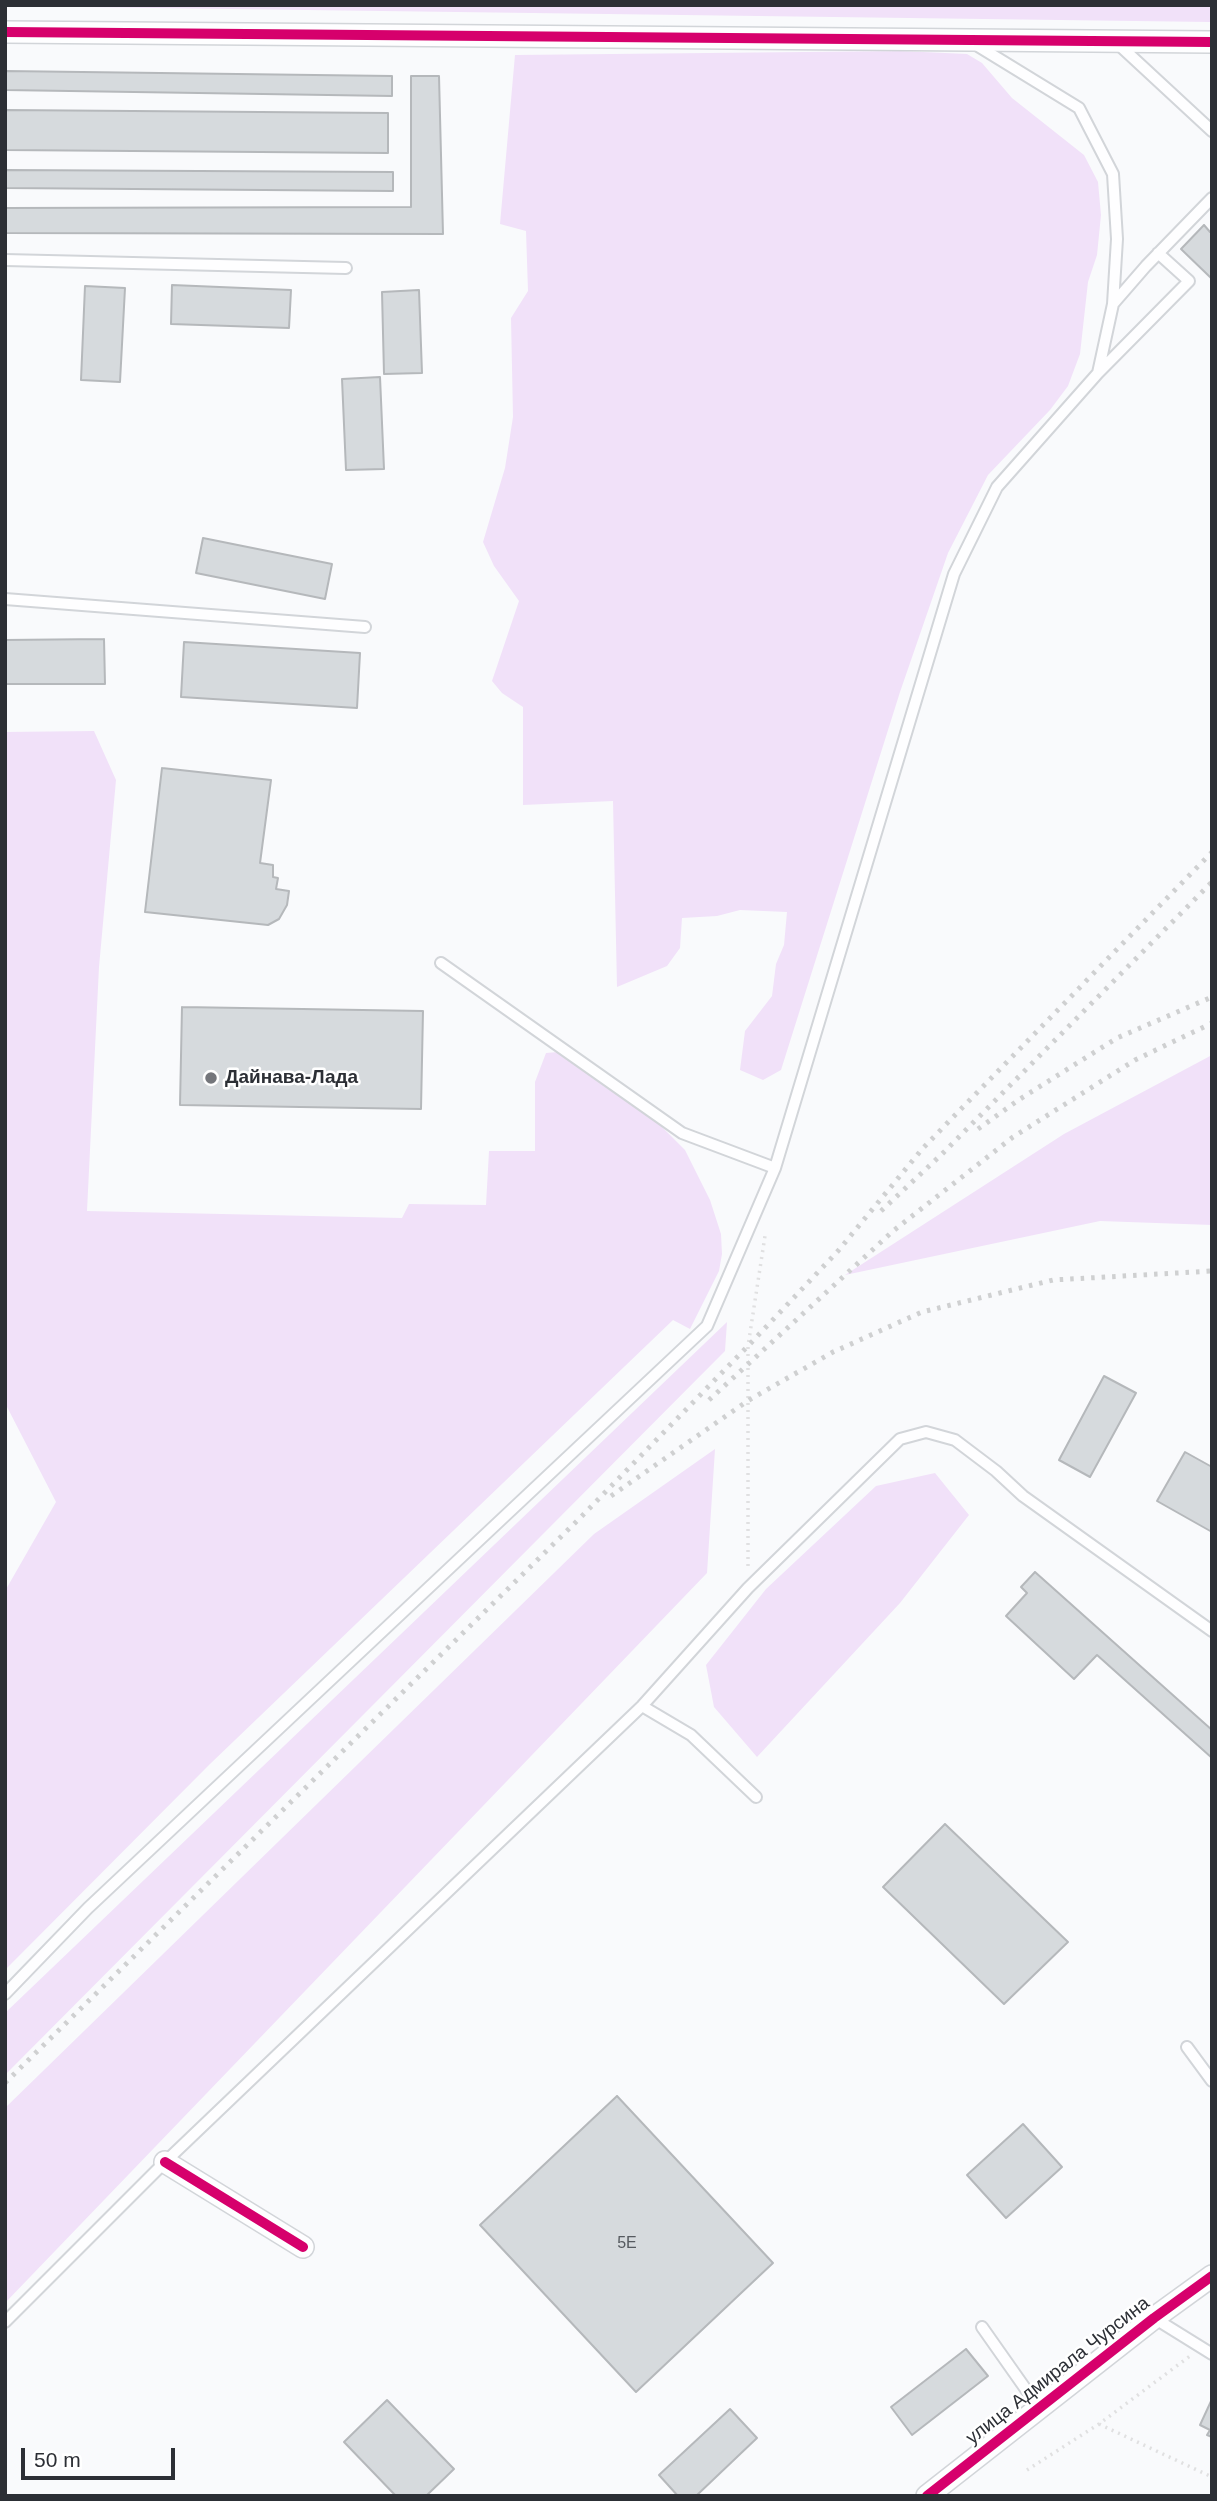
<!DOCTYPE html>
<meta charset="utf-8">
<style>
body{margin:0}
#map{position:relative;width:1217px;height:2501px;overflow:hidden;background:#f9fafc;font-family:Arial,sans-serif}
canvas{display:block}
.frame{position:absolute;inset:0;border:7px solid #2c2f35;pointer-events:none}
.scale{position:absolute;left:21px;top:2448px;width:154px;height:32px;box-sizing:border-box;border:4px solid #2c2f35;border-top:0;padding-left:9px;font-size:21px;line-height:24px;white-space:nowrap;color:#2c2f35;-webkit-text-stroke:5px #fff;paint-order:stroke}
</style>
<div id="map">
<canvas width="1217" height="2501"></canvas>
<div class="frame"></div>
<div class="scale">50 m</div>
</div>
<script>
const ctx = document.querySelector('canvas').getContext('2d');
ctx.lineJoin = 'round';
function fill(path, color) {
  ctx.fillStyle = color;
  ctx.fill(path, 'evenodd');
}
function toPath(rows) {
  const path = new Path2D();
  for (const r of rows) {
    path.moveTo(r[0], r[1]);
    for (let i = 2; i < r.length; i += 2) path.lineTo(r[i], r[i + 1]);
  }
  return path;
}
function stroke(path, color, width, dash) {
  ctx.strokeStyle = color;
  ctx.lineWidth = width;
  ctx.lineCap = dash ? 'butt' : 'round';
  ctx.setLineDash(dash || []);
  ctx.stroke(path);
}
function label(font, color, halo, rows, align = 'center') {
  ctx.font = font + ' Arial,sans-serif';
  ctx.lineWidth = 5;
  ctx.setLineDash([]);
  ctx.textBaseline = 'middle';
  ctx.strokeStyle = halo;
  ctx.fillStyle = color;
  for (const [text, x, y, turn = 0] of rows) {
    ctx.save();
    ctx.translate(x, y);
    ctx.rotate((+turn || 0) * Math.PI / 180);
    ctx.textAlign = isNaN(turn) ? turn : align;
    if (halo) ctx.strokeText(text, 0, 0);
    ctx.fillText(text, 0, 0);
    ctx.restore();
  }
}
fill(toPath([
 [1212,5,1212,20,1210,22,5,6],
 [901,51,967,54,982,63,1012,98,1084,155,1098,182,1101,215,1097,255,1088,282,1080,354,1068,386,1050,410,988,475,948,553,900,692,781,1070,763,1080,740,1070,745,1031,772,996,776,964,784,945,787,912,740,910,717,916,682,918,680,948,667,966,617,987,613,801,523,805,523,707,502,693,492,681,519,601,494,566,483,542,505,468,513,417,511,318,528,291,526,231,500,224,515,55],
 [94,731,116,780,99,967,87,1211,402,1218,409,1204,486,1205,489,1151,535,1151,535,1082,546,1053,558,1052,660,1125,685,1150,710,1200,721,1234,722,1254,719,1271,690,1329,673,1320,210,1764,5,1970,5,1591,56,1502,5,1403,5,732],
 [1212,1055,1212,1225,1100,1221,845,1275,1064,1134],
 [727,1322,725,1351,5,2075,5,2013],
 [715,1449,707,1573,5,2303,5,2108,594,1534],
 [935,1473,969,1515,900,1603,757,1757,714,1707,706,1665,766,1589,876,1486]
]), '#f1e1f9');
const building = toPath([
 [5,71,392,76,392,96,5,90,5,71],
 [411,76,439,76,443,234,5,233,5,208,411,207,411,76],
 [5,110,388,113,388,153,5,150,5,110],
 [5,170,393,172,393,191,5,188,5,170],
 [1204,225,1210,232,1212,230,1211,278,1181,249,1204,225],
 [172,285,291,290,289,328,171,324,172,285],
 [85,286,125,288,120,382,81,380,85,286],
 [419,290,422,373,384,374,382,292,419,290],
 [380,377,384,469,346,470,342,379,380,377],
 [203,538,332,564,325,599,196,573,203,538],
 [104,639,105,684,5,684,5,640,104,639],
 [184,642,360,653,357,708,181,697,184,642],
 [162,768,271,780,260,863,273,865,273,877,278,878,276,889,289,891,287,905,279,919,268,925,145,912,162,768],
 [182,1007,423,1011,421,1109,180,1105,182,1007],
 [1104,1376,1136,1393,1090,1477,1059,1460,1104,1376],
 [1185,1452,1212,1467,1212,1532,1157,1501,1185,1452],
 [1035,1572,1212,1730,1212,1758,1097,1655,1074,1679,1006,1616,1027,1593,1021,1587,1035,1572],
 [945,1824,1068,1942,1004,2004,883,1887,945,1824],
 [617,2096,773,2263,636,2392,480,2225,617,2096],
 [1023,2124,1062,2167,1006,2218,967,2175,1023,2124],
 [966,2349,988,2376,912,2435,891,2407,966,2349],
 [1212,2399,1212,2437,1207,2435,1210,2430,1200,2425,1212,2399],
 [387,2400,454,2469,426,2496,396,2496,344,2442,387,2400],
 [730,2409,757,2438,696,2496,678,2496,659,2475,730,2409]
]);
fill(building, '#d6dadd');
stroke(building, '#b5b8bb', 2);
const service = toPath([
 [973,43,1079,108,1113,174,1117,239,1113,304,1098,373],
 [1117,43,1212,131],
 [5,260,346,268],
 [1113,304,1146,266,1212,198],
 [5,599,365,627],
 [441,963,682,1133,775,1168],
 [642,1706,691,1735,756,1797],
 [5,1994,88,1908,707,1326,775,1168,954,574,997,487,1098,373,1189,281,1158,253],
 [1187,2047,1212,2081],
 [1154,2318,1212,2354],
 [5,2322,165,2162,642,1706,748,1588,900,1439,926,1432,955,1440,996,1471,1023,1496,1212,1631],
 [982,2327,1039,2408]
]);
const minor = toPath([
 [5,32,1212,42],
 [165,2162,303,2247],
 [927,2496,1154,2318,1212,2276]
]);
stroke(service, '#d2d5d9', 14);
stroke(minor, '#d2d5d9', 24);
stroke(toPath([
 [748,1566,748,1346,765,1236],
 [1099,2424,1212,2477],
 [1027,2470,1099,2424,1190,2356]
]), '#e0e0e1', 3.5, [2, 5]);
stroke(service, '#fefeff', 10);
stroke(minor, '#fefeff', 21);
stroke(toPath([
 [978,1129,1020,1099,1117,1038,1212,997],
 [881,1211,942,1154,1212,882],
 [709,1400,893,1231,1013,1137,1135,1060,1212,1023],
 [611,1496,749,1400,833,1352,922,1312,1053,1280,1212,1271],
 [5,2083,582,1516,748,1346,838,1251,923,1148,1212,852]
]), '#cfd0d1', 5, [3.5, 7]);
stroke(toPath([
 [5,32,1212,42],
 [165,2162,303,2247],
 [927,2496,1154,2318,1212,2276]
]), '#d6006c', 10);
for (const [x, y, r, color] of [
 [211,1078,7,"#74767b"]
]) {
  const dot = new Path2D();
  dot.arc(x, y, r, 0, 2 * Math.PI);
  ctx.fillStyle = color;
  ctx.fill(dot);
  stroke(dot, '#fff', 2.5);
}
label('16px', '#565a5f', null, [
 ["5Е",627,2244]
]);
label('bold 19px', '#2c2f35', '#fff', [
 ["Дайнава-Лада",225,1078]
], 'left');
label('19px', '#2c2f35', '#fff', [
 ["улица Адмирала Чурсина",1058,2371,-38]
]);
</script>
